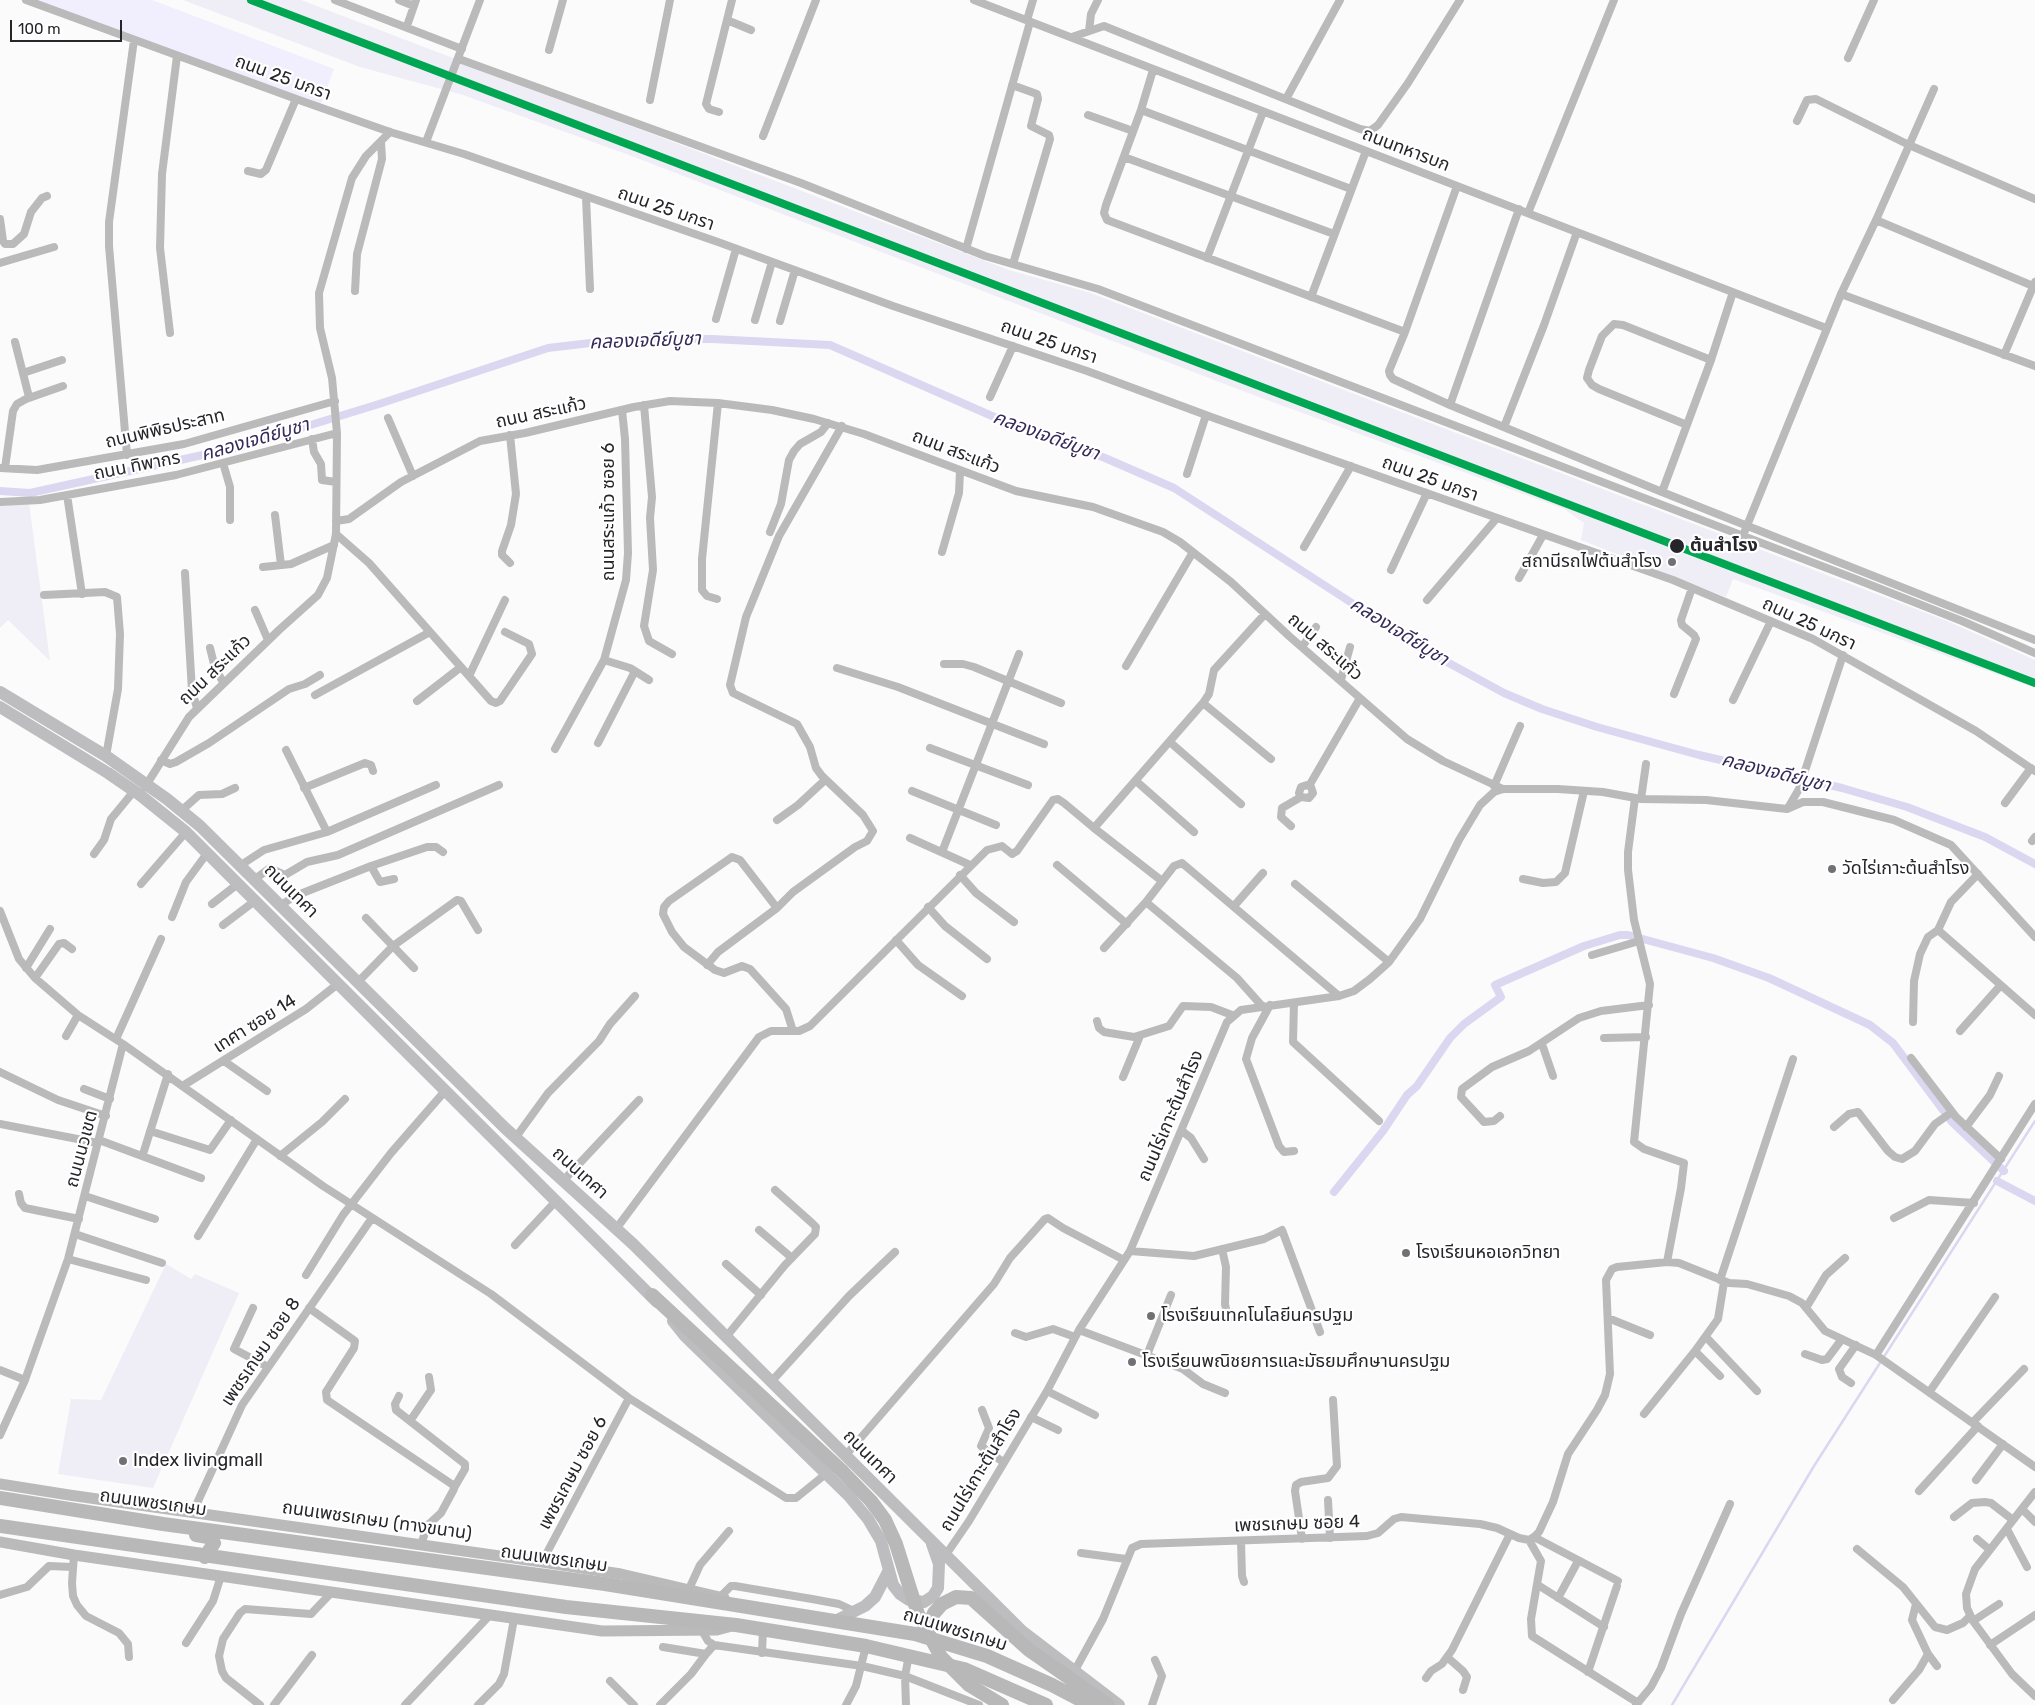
<!DOCTYPE html>
<meta charset="utf-8">
<style>
body{margin:0}
#map{position:relative;width:2035px;height:1705px;overflow:hidden;background:#fbfbfc;font-family:Rubik,sans-serif}
canvas{display:block}
.scale{position:absolute;left:10px;top:20px;width:112px;height:22px;box-sizing:border-box;border:2px solid #26252a;border-top:0;padding-left:6px;font-size:15px;line-height:18px;white-space:nowrap;color:#26252a;-webkit-text-stroke:4px #fff;paint-order:stroke}
</style>
<div id="map">
<canvas width="2035" height="1705"></canvas>
<div class="scale">100 m</div>
</div>
<script>
const ctx = document.querySelector('canvas').getContext('2d');
ctx.lineJoin = 'round';
function fill(path, color) {
  ctx.fillStyle = color;
  ctx.fill(path, 'evenodd');
}
function toPath(rows) {
  const path = new Path2D();
  for (const r of rows) {
    path.moveTo(r[0], r[1]);
    for (let i = 2; i < r.length; i += 2) path.lineTo(r[i], r[i + 1]);
  }
  return path;
}
function stroke(path, color, width, dash) {
  ctx.strokeStyle = color;
  ctx.lineWidth = width;
  ctx.lineCap = dash ? 'butt' : 'round';
  ctx.setLineDash(dash || []);
  ctx.stroke(path);
}
function label(font, color, halo, rows, align = 'center') {
  ctx.font = font + ' Rubik,"Noto Sans Thai",sans-serif';
  ctx.lineWidth = 4.5;
  ctx.setLineDash([]);
  ctx.textBaseline = 'middle';
  ctx.strokeStyle = halo;
  ctx.fillStyle = color;
  for (const [text, x, y, turn = 0] of rows) {
    ctx.save();
    ctx.translate(x, y);
    ctx.rotate((+turn || 0) * Math.PI / 180);
    ctx.textAlign = isNaN(turn) ? turn : align;
    if (halo) ctx.strokeText(text, 0, 0);
    ctx.fillText(text, 0, 0);
    ctx.restore();
  }
}
fill(toPath([
 [183,0,301,0,1009,270,1091,293,1947,621,2035,660,2035,688,1733,579,1726,597,1581,540,1584,523,1564,509,1248,393,629,155,463,95,360,67],
 [29,503,50,661,8,620,0,628,0,505],
 [166,1264,191,1279,195,1274,239,1293,153,1488,58,1474,71,1399,101,1400]
]), '#efeef6');
fill(toPath([
 [29,0,152,0,334,69,320,107]
]), '#f1eefd');
stroke(toPath([
 [1672,1705,1814,1466,2035,1121]
]), '#dbd7f1', 2.5);
stroke(toPath([
 [0,491,30,493,239,447,379,404,548,348,624,339,712,339,830,345,992,416,1105,458,1174,488,1423,649,1504,693,1542,709,1597,727,1699,755,1842,788,1907,807,1985,837,2035,864],
 [1997,1181,2035,1201],
 [1334,1192,1383,1131,1407,1095,1417,1086,1450,1038,1464,1024,1501,997,1495,985,1584,946,1620,935,1628,935,1713,958,1769,978,1870,1025,1893,1043,1952,1122,2004,1171]
]), '#dbd7f1', 8);
stroke(toPath([
 [26,0,299,100,390,132,464,154,718,242,893,306,1087,371,1214,418,1673,580,1813,639,1976,731,2035,771],
 [335,0,462,49],
 [399,0,414,6],
 [974,0,1826,328],
 [727,20,751,30],
 [1027,20,1033,0],
 [408,23,416,0],
 [1089,31,1091,14,1098,0],
 [1072,37,1104,26,1360,129,1370,131,1378,125,1408,83,1460,0],
 [549,50,563,0],
 [1848,58,1874,0],
 [459,59,801,183,985,256,1098,289,1853,578,1962,621,2035,653],
 [1153,70,1141,110,1106,205,1104,213,1107,220,1405,332,1389,371,1390,375,1393,379,1450,405,1662,492,2035,640],
 [1012,85,1037,94,1038,99,1031,126,1049,135,1050,139,1013,264],
 [1286,99,1340,0],
 [650,100,670,0],
 [1141,110,1351,189],
 [719,112,709,109,706,104,732,0],
 [1088,115,1133,131],
 [1797,121,1807,100,1816,99,1909,145,2035,199],
 [763,136,816,0],
 [426,142,480,0],
 [1124,157,1334,234],
 [248,171,261,174,266,170,296,99],
 [586,197,590,289],
 [1528,213,1614,0],
 [0,219,3,241,5,244,13,244,24,234,31,212,42,198,47,196],
 [1876,220,2033,286],
 [966,249,1030,22],
 [1207,258,1263,112],
 [0,263,54,247],
 [355,291,357,254,382,159,381,142],
 [1841,294,2035,366],
 [1311,297,1366,151],
 [716,319,736,249],
 [755,320,772,262],
 [780,321,795,270],
 [1405,332,1457,186],
 [170,333,160,248,162,174,177,56],
 [15,342,29,397],
 [2004,355,2035,282],
 [23,373,62,360],
 [990,397,1013,346],
 [644,405,652,497,650,518,653,570,644,626,649,641,672,654],
 [1450,405,1519,209],
 [388,418,413,476],
 [1687,425,1599,389,1592,385,1587,378,1589,370,1602,336,1614,324,1623,325,1711,360],
 [1504,427,1544,325,1577,232],
 [312,439,314,452,321,464,322,480,336,482],
 [127,455,109,246,109,222,134,40],
 [223,463,230,487,230,520],
 [0,468,37,470,184,444,335,401],
 [5,468,13,411,17,404,26,399,63,386],
 [1187,474,1206,415],
 [1662,492,1711,360,1733,292],
 [67,495,82,594],
 [0,502,40,500,176,475,337,433],
 [275,515,281,565],
 [336,521,349,519,401,482,480,441,525,433,634,407,670,401,718,403,772,410,814,419,864,434,1016,491,1093,507,1163,532,1180,542,1231,582,1289,636,1407,739,1443,761,1503,789],
 [770,532,781,504,789,460,794,451,800,444,821,432,828,423],
 [336,534,369,563,491,701,496,703,500,701,532,654,529,644,505,632],
 [1742,538,1841,294,1876,220,1934,89],
 [1304,547,1351,466],
 [942,552,959,493,960,471],
 [510,563,502,555,502,551,511,525,516,494,510,435],
 [263,567,291,564,334,545],
 [1391,570,1427,493],
 [185,573,192,691,197,708],
 [1519,578,1543,535],
 [44,595,105,592,117,597,120,634,118,689,106,756],
 [717,599,707,596,702,590,702,559,718,403],
 [1427,600,1497,518],
 [255,610,268,640],
 [1302,647,1316,627],
 [210,648,215,668,223,682],
 [604,660,630,668,649,680],
 [944,664,963,664,974,667,1061,703],
 [1126,666,1193,552],
 [837,668,898,687,1044,744],
 [469,676,505,600],
 [1341,680,1350,647],
 [1674,694,1696,639,1694,635,1682,625,1681,620,1692,588],
 [315,695,430,632],
 [1733,700,1771,621],
 [417,701,461,667],
 [1203,703,1271,759],
 [598,743,635,671],
 [1171,743,1241,804],
 [930,748,1028,785],
 [555,749,604,660,626,580,628,553,625,439,622,410],
 [286,750,327,832],
 [161,760,170,764,176,762,209,743,289,689,305,684,320,675],
 [1136,781,1194,832],
 [1309,786,1360,698],
 [1494,786,1520,726],
 [145,787,189,717,279,630,318,595,327,578,336,534,337,433,332,378,320,328,319,293,352,178,366,156,390,132],
 [304,788,365,763,371,765,373,771],
 [912,791,996,825],
 [1635,798,1628,852,1628,870,1634,920,1650,984,1634,1142,1644,1149,1684,1163,1681,1188,1667,1262],
 [1641,799,1646,764],
 [2005,803,2031,768],
 [1788,808,1799,789,1843,655],
 [181,811,199,795,222,794,235,788],
 [777,820,798,805,825,780],
 [1291,826,1281,817,1282,808,1301,797,1309,798,1313,793,1311,787,1307,785,1301,787,1299,793,1301,797],
 [1094,828,1162,881],
 [910,838,970,865],
 [2032,841,2035,837],
 [942,852,1019,654],
 [94,854,104,840,111,819,134,791],
 [241,865,264,850,327,832,436,785],
 [1057,865,1127,924],
 [371,866,427,847,436,847,443,852],
 [1978,874,1951,902,1938,930,2035,1015],
 [960,875,976,893,1014,922],
 [255,879,270,868,285,875,307,862,338,855,499,785],
 [1523,879,1543,883,1556,882,1565,873,1584,791],
 [141,884,186,832],
 [1295,884,1389,962],
 [1146,902,1237,978,1262,1006],
 [212,904,239,883],
 [281,905,295,896,371,866,380,882,394,879],
 [1234,906,1263,873],
 [928,907,945,926,987,959],
 [777,908,740,860,732,857,669,901,664,907,663,914,672,932,684,947,715,970,724,973,742,966,750,969,786,1009,793,1031],
 [0,911,19,959,35,978,78,1015,123,1044,68,1259,25,1380,0,1435],
 [172,917,186,882,208,852],
 [366,918,414,968],
 [223,925,256,900],
 [896,940,918,965,962,996],
 [1104,948,1146,902,1174,866,1182,863,1339,996],
 [1592,955,1639,941],
 [707,965,718,952,777,908,793,892,855,847,867,841,873,831,863,815,822,776,816,768,810,747,797,724,733,693,730,685,746,617,779,536,842,426],
 [26,968,50,929],
 [35,978,59,944,64,943,72,949],
 [357,983,393,946,457,900,461,901,478,930],
 [1294,1003,1293,1042,1379,1121],
 [1270,1005,1252,1038,1246,1059,1279,1146,1284,1152,1294,1151],
 [1097,1021,1099,1028,1104,1032,1134,1037,1169,1026,1183,1006,1211,1007,1232,1015],
 [1913,1022,1914,981,1920,954,1928,937,1938,930],
 [1960,1031,2000,986],
 [66,1036,78,1015],
 [1604,1038,1646,1037],
 [116,1039,161,939],
 [123,1044,323,1186,491,1294,629,1398,786,1498,796,1498,827,1473],
 [1542,1044,1553,1076],
 [1911,1058,1956,1117,2001,1159],
 [224,1061,267,1091],
 [0,1072,58,1100,106,1116],
 [1123,1077,1140,1036],
 [184,1085,306,1009,339,983],
 [84,1089,110,1099],
 [1500,1116,1494,1121,1484,1122,1461,1097,1462,1089,1492,1067,1529,1051,1579,1018,1601,1011,1649,1005],
 [0,1124,98,1143],
 [1834,1127,1849,1114,1858,1112,1888,1151,1895,1157,1902,1159,1915,1151,1935,1124,1952,1112],
 [1966,1127,1990,1095,1999,1076],
 [150,1131,210,1150,231,1120],
 [1182,1131,1191,1138,1204,1159],
 [516,1137,548,1093,599,1041,610,1024,635,996],
 [99,1140,201,1178],
 [144,1151,168,1074],
 [280,1156,322,1122,345,1099],
 [562,1182,639,1100],
 [19,1194,21,1203,25,1208,79,1219],
 [85,1196,155,1219],
 [1894,1218,1929,1200,1974,1203],
 [616,1229,759,1037,771,1031,799,1031,810,1026,987,850,1002,846,1012,854,1017,851,1053,800,1058,799,1064,803,1094,828,1203,703,1209,694,1214,670,1265,614],
 [759,1230,792,1258],
 [75,1234,162,1263],
 [198,1236,257,1139],
 [515,1245,556,1201],
 [1222,1249,1226,1267,1225,1304,1228,1319],
 [1130,1251,1194,1256,1264,1239,1282,1230,1320,1332],
 [68,1259,146,1280],
 [726,1264,761,1295],
 [306,1275,343,1215,391,1153,445,1091],
 [1720,1280,1793,1059],
 [253,1308,234,1349,268,1367],
 [309,1308,355,1341,354,1348,326,1392,327,1400,453,1485,454,1489,441,1513,428,1525,421,1544],
 [1806,1308,1826,1275,1845,1258],
 [1608,1318,1650,1335],
 [1079,1330,1183,1369,1203,1384,1225,1393],
 [1015,1333,1026,1337,1053,1329,1075,1337],
 [726,1337,785,1265,815,1234,816,1227,812,1223,775,1190],
 [1706,1337,1757,1391],
 [1695,1351,1720,1376],
 [1805,1354,1822,1360,1827,1359,1842,1339],
 [1147,1355,1171,1295],
 [1876,1355,2035,1104],
 [0,1370,25,1380],
 [429,1377,431,1390,410,1421,465,1464,465,1469,454,1488],
 [771,1382,849,1296,895,1252],
 [1851,1383,1842,1377,1839,1369,1856,1345],
 [1047,1391,1095,1415],
 [1930,1391,1995,1297],
 [399,1396,395,1404,396,1410,410,1421],
 [982,1410,989,1428,981,1446,1003,1462],
 [1644,1414,1695,1351,1718,1319,1724,1282],
 [1031,1417,1058,1430],
 [1973,1422,2024,1369],
 [845,1456,994,1284,1010,1258,1045,1219,1048,1218,1063,1228,1124,1260],
 [1976,1480,2003,1444],
 [1919,1491,1978,1426],
 [2035,1492,1975,1569,1966,1594,1967,1608,1973,1621,2012,1674,2035,1696],
 [1328,1500,1330,1538],
 [2022,1509,2035,1522],
 [193,1512,242,1405,372,1218],
 [1954,1517,1972,1503,1985,1502,1991,1503,2013,1520],
 [2007,1529,2027,1567],
 [1534,1537,1618,1581],
 [1302,1539,1295,1491,1296,1485,1301,1482,1328,1478,1337,1466,1333,1400],
 [1977,1539,1990,1550],
 [1529,1540,1541,1561,1531,1619,1532,1636,1638,1703],
 [1241,1541,1242,1576,1244,1582],
 [1857,1549,1903,1587,1935,1627,1947,1630,1963,1623,1970,1616],
 [1081,1553,1126,1559],
 [74,1555,72,1583,73,1596,77,1605,86,1616,119,1633,128,1644,129,1657],
 [945,1556,969,1521,1047,1391,1079,1330,1130,1251,1227,1022,1241,1010,1339,996,1354,991,1370,979,1389,962,1420,919,1459,840,1480,805,1494,792,1503,789,1558,789,1603,792,1641,799,1706,800,1787,809,1803,802,1823,802,1894,820,1951,845,2035,937],
 [542,1562,629,1398],
 [1538,1585,1604,1627],
 [689,1589,700,1565,729,1531],
 [0,1595,27,1587,49,1566,72,1567],
 [721,1596,731,1586,735,1586,812,1599,839,1604,854,1611],
 [1558,1598,1577,1563],
 [1973,1621,1999,1604],
 [702,1631,708,1641,714,1645],
 [186,1643,213,1601,221,1576],
 [1990,1645,2035,1615],
 [663,1647,706,1654,714,1645,862,1666,905,1676,979,1705],
 [762,1653,763,1629],
 [1928,1654,1937,1666],
 [1447,1657,1463,1671,1467,1677,1463,1690],
 [1074,1672,1103,1619,1132,1548,1141,1544,1367,1536,1378,1533,1394,1519,1401,1517,1480,1524,1497,1528,1519,1538,1529,1540,1534,1537,1539,1532,1553,1502,1568,1454,1597,1410,1605,1395,1610,1374,1606,1280,1612,1269,1617,1267,1667,1262,1679,1263,1729,1283,1747,1284,1789,1296,1802,1303,1825,1331,1876,1355,2035,1467],
 [1588,1672,1617,1586],
 [1426,1678,1431,1671,1442,1664,1452,1650,1510,1534],
 [610,1681,634,1705],
 [1893,1700,1919,1670,1928,1654,1912,1620,1916,1604],
 [260,1705,226,1678,222,1671,219,1656,223,1639,240,1613,245,1609,311,1614,332,1592],
 [274,1705,312,1655],
 [405,1705,490,1615],
 [478,1705,499,1684,504,1674,514,1619],
 [660,1705,691,1674,706,1654],
 [846,1705,856,1686,866,1646],
 [906,1705,905,1676,909,1655],
 [1152,1705,1162,1676,1155,1660],
 [1636,1705,1651,1687,1661,1668,1681,1614,1730,1504]
]), '#bababb', 8);
stroke(toPath([
 [0,1484,69,1495,542,1562,621,1574,724,1598],
 [0,1542,74,1555,602,1631,717,1630,732,1626]
]), '#bababb', 11);
stroke(toPath([
 [0,692,106,756,167,799,200,826,505,1128,633,1244,1022,1631,1119,1705],
 [0,707,108,773,140,795,186,832,657,1302],
 [673,1321,685,1336,849,1496,868,1519,881,1541,893,1585,900,1594,909,1600,924,1602,933,1596,938,1588,939,1564,932,1544],
 [835,1621,865,1606,875,1597,889,1570]
]), '#bdbdbf', 12);
stroke(toPath([
 [652,1295,842,1471],
 [0,1498,163,1524,605,1584,915,1634,987,1656,1052,1685,1090,1705],
 [0,1526,566,1607,736,1625,866,1646,964,1669,1046,1705],
 [196,1535,208,1537,214,1543,205,1557],
 [927,1630,934,1613,942,1604,956,1597,971,1598,1029,1650,1108,1705]
]), '#b8b8b9', 14);
stroke(toPath([
 [842,1471,871,1501,885,1520,896,1544,918,1614,941,1657,969,1685,1002,1705]
]), '#b8b8b9', 14);
stroke(toPath([
 [251,0,2035,683]
]), '#00a651', 8);
for (const [x, y, r, color] of [
 [1677,546,8,"#26252a"],
 [1672,562,5,"#717074"],
 [1832,869,5,"#717074"],
 [1406,1253,5,"#717074"],
 [1151,1316,5,"#717074"],
 [1132,1362,5,"#717074"],
 [123,1461,5,"#717074"]
]) {
  const dot = new Path2D();
  dot.arc(x, y, r, 0, 2 * Math.PI);
  ctx.fillStyle = color;
  ctx.fill(dot);
  stroke(dot, '#fff', 2);
}
label('18px', '#26252a', '#fff', [
 ["ถนน 25 มกรา",283,78,20],
 ["ถนนทหารบก",1406,150,21],
 ["ถนน 25 มกรา",666,209,19],
 ["ถนน 25 มกรา",1049,342,19],
 ["ถนน สระแก้ว",541,413,-12],
 ["ถนนพิพิธประสาท",165,429,-13],
 ["ถนน สระแก้ว",956,452,21],
 ["ถนน ทิพากร",137,466,-11],
 ["ถนน 25 มกรา",1430,479,20],
 ["ถนนสระแก้ว ซอย 6",609,512,-90],
 ["ถนน 25 มกรา",1809,624,25],
 ["ถนน สระแก้ว",1325,647,41],
 ["ถนน สระแก้ว",215,670,-44],
 ["ถนนเทศา",291,891,45],
 ["เทศา ซอย 14",255,1024,-32],
 ["ถนนไร่เกาะต้นสำโรง",1171,1116,-67],
 ["ถนนนวเขต",82,1149,-75],
 ["ถนนเทศา",580,1173,42],
 ["เพชรเกษม ซอย 8",261,1352,-56],
 ["ถนนเทศา",870,1457,45],
 ["ถนนไร่เกาะต้นสำโรง",981,1470,-59],
 ["เพชรเกษม ซอย 6",573,1473,-62],
 ["ถนนเพชรเกษม",153,1503,8],
 ["ถนนเพชรเกษม (ทางขนาน)",377,1521,8],
 ["เพชรเกษม ซอย 4",1297,1524,-2],
 ["ถนนเพชรเกษม",554,1559,8],
 ["ถนนเพชรเกษม",955,1630,17]
]);
label('bold 18px', '#26252a', '#fff', [
 ["ต้นสำโรง",1690,546]
], 'left');
label('18px', '#26252a', '#fff', [
 ["สถานีรถไฟต้นสำโรง",1662,562,"right"],
 ["วัดไร่เกาะต้นสำโรง",1842,869],
 ["โรงเรียนหอเอกวิทยา",1416,1253],
 ["โรงเรียนเทคโนโลยีนครปฐม",1161,1316],
 ["โรงเรียนพณิชยการและมัธยมศึกษานครปฐม",1142,1362],
 ["Index livingmall",133,1461]
], 'left');
label('italic 19px', '#362a59', '#fff', [
 ["คลองเจดีย์บูชา",645,341,-2],
 ["คลองเจดีย์บูชา",1046,436,20],
 ["คลองเจดีย์บูชา",255,440,-16],
 ["คลองเจดีย์บูชา",1399,632,32],
 ["คลองเจดีย์บูชา",1776,773,14]
]);
</script>
